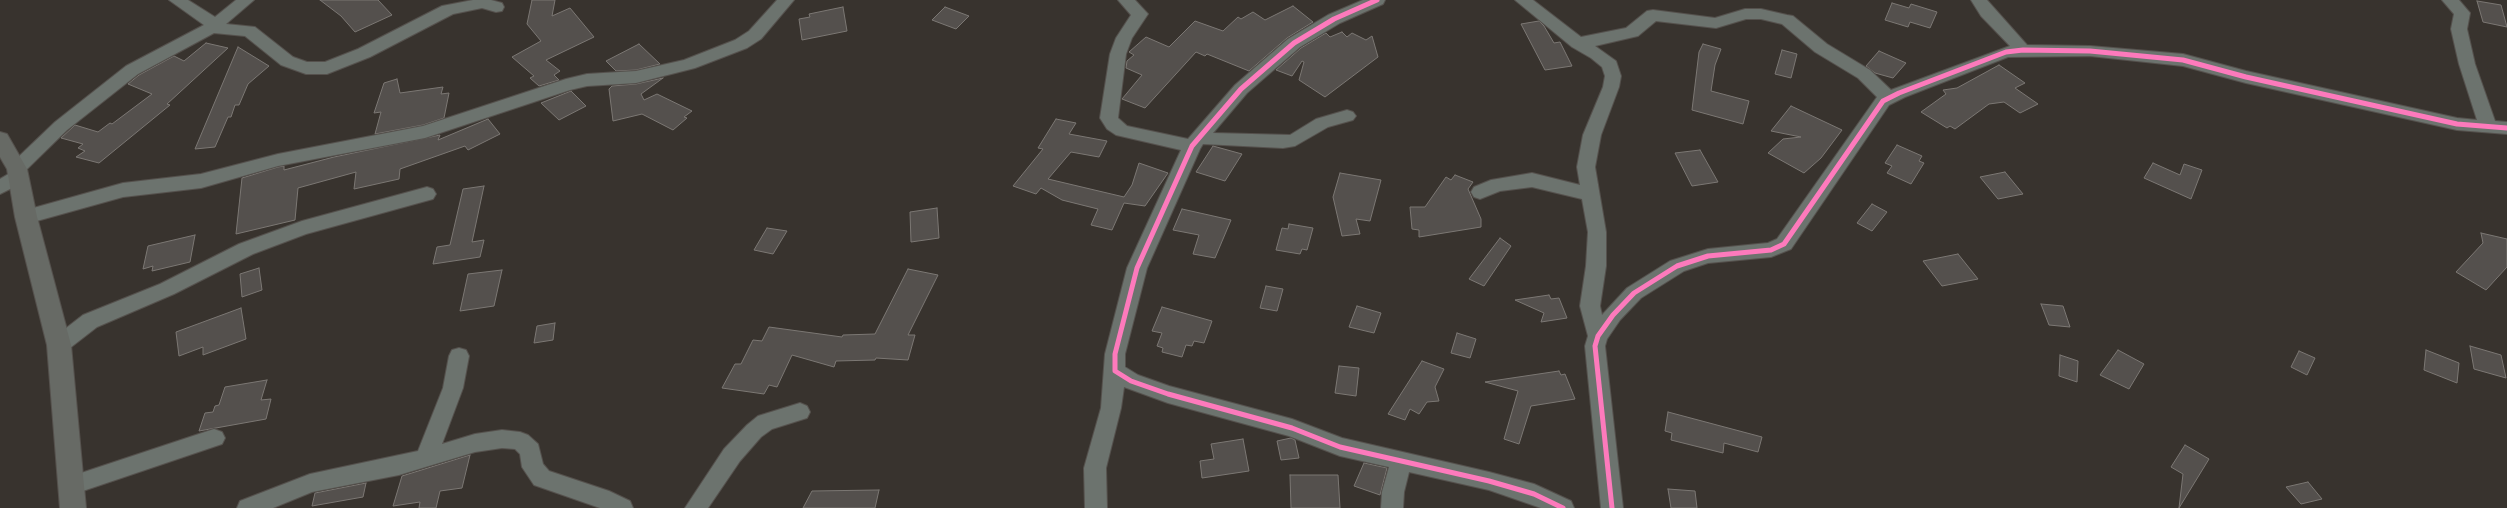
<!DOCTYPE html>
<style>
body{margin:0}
canvas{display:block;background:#38332e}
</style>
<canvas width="2507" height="508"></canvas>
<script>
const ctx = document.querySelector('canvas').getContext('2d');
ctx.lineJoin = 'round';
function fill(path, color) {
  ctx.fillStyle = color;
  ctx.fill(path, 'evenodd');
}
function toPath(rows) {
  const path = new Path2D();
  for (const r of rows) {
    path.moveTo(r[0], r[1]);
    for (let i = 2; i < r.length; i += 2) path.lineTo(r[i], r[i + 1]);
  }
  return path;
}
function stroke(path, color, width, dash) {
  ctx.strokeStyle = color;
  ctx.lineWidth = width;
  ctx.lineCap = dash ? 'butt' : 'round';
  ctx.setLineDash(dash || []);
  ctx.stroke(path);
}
const building = toPath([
 [320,0,378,0,392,15,355,32,341,16,320,0],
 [532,0,555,0,552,16,570,8,594,37,546,60,560,71,554,75,559,80,539,86,530,78,534,76,512,57,541,41,527,24,532,0],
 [2477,1,2501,5,2507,27,2483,22,2477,1],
 [1892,3,1909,8,1911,4,1937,12,1930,28,1910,22,1908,27,1885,20,1892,3],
 [1293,6,1313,22,1287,38,1249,71,1207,54,1205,56,1196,52,1145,108,1122,99,1142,75,1126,68,1127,61,1134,55,1129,52,1146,37,1169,47,1195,21,1223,31,1238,17,1241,19,1253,12,1265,20,1293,6],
 [843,7,847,31,802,40,799,19,810,17,809,14,843,7],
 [945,7,969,16,956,29,932,20,945,7],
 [1539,21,1544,26,1554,43,1560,42,1572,66,1545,70,1521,24,1539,21],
 [1342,32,1347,37,1352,33,1366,40,1372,36,1378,57,1325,97,1299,80,1304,62,1302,61,1292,76,1276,70,1301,48,1326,33,1330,37,1342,32],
 [206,43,228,48,167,104,170,105,99,163,76,157,85,151,78,148,83,144,61,138,75,125,98,132,110,123,112,124,152,94,128,84,139,75,174,56,184,61,206,43],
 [639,44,660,64,636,70,616,71,606,61,639,44],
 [1703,44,1721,49,1715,65,1711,91,1749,101,1743,124,1692,110,1699,52,1703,44],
 [238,47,269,66,248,84,239,105,235,105,231,117,228,117,215,147,195,149,238,47],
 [1782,50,1797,54,1791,78,1775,74,1782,50],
 [1879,51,1906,63,1893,78,1875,73,1866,66,1879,51],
 [1999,65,2025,83,2015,88,2038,104,2020,113,2004,102,1989,104,1955,129,1950,126,1947,128,1921,112,1946,94,1943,90,1957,88,1999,65],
 [663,78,641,94,644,100,657,94,692,111,684,117,687,118,673,130,642,114,613,121,609,89,612,86,636,84,663,78],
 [397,79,400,93,443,87,441,94,449,93,444,118,423,125,375,134,381,112,374,113,384,83,397,79],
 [571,91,586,106,559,120,541,103,571,91],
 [1791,106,1842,130,1821,158,1804,173,1768,153,1783,139,1801,137,1771,131,1791,106],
 [488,119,500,134,468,150,465,146,400,169,399,179,354,189,356,172,298,188,295,220,236,234,242,178,278,167,284,166,284,170,334,157,440,135,438,140,488,119],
 [1056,119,1076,123,1069,134,1107,141,1099,157,1071,152,1048,179,1124,197,1132,185,1139,163,1168,173,1145,206,1124,203,1112,230,1091,225,1098,209,1062,200,1041,188,1036,194,1013,186,1043,149,1038,148,1056,119],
 [1897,145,1922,156,1919,161,1924,163,1911,184,1887,173,1892,166,1885,163,1897,145],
 [1213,146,1242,154,1225,181,1196,172,1213,146],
 [1700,150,1718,182,1692,186,1675,153,1700,150],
 [2153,163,2180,175,2184,164,2202,170,2191,199,2144,178,2153,163],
 [2005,172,2023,194,1998,199,1980,177,2005,172],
 [1340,173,1381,180,1370,221,1356,219,1360,234,1342,236,1333,197,1340,173],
 [1455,175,1473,182,1468,189,1481,219,1481,227,1419,237,1419,230,1412,229,1410,207,1425,207,1446,177,1451,180,1455,175],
 [484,186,472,242,484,240,480,257,433,264,437,247,450,245,463,189,484,186],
 [1872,204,1887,212,1872,231,1857,223,1872,204],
 [937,208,939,238,911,242,910,212,937,208],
 [1182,209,1231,220,1215,258,1193,254,1199,235,1173,230,1182,209],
 [1289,224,1313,228,1307,250,1302,249,1300,254,1276,250,1282,228,1288,229,1289,224],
 [767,228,787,231,773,254,754,250,767,228],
 [2481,233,2507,239,2507,267,2486,290,2456,272,2483,243,2481,233],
 [195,235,190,262,152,271,153,266,143,269,148,246,195,235],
 [1500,238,1511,246,1484,286,1469,279,1500,238],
 [1958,254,1978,279,1942,286,1923,261,1958,254],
 [259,268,262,290,242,297,240,274,259,268],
 [908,269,938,275,908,335,915,335,908,360,876,358,875,360,836,361,834,367,792,355,777,387,769,385,764,394,722,388,735,364,741,364,753,340,762,341,769,327,842,337,843,335,875,334,908,269],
 [502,270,494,306,460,311,468,274,502,270],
 [1266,286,1283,289,1277,311,1260,308,1266,286],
 [1549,295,1551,299,1559,298,1567,318,1541,322,1544,313,1515,300,1549,295],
 [2041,304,2063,306,2070,327,2049,325,2041,304],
 [1357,306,1381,313,1374,333,1349,327,1357,306],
 [1162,307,1212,321,1204,343,1194,341,1192,346,1186,345,1182,357,1162,352,1163,348,1157,346,1162,333,1152,331,1162,307],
 [241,308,246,339,203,355,203,347,179,356,176,332,241,308],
 [555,323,553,340,534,343,537,326,555,323],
 [1457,333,1476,339,1470,358,1451,353,1457,333],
 [2470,346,2501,355,2506,378,2474,369,2470,346],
 [2118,350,2144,364,2129,389,2100,375,2118,350],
 [2426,350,2459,363,2457,383,2424,370,2426,350],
 [2299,351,2315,358,2307,375,2291,367,2299,351],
 [2060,355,2078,361,2077,382,2059,376,2060,355],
 [1422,361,1444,369,1435,387,1439,401,1427,402,1419,414,1410,409,1405,420,1388,414,1422,361],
 [1339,366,1359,368,1356,396,1335,393,1339,366],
 [1559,371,1561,375,1565,374,1575,399,1531,406,1519,444,1504,439,1518,391,1485,382,1559,371],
 [267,380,261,400,271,399,266,419,199,431,205,413,213,412,215,406,219,405,225,387,267,380],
 [1668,412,1762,437,1758,452,1724,443,1723,453,1671,440,1672,433,1665,431,1668,412],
 [1291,438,1295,440,1299,458,1281,460,1277,441,1291,438],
 [1243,439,1249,471,1202,478,1200,461,1214,459,1211,444,1243,439],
 [2185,445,2209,459,2179,508,2183,474,2171,467,2185,445],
 [470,455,462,488,440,491,436,508,419,508,420,502,393,506,402,476,470,455],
 [1364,463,1387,468,1380,495,1354,486,1364,463],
 [1290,475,1338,475,1340,508,1291,508,1290,475],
 [2308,482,2322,499,2301,504,2286,487,2308,482],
 [366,483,363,497,312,506,315,493,366,483],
 [1668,489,1695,491,1697,508,1671,508,1668,489],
 [879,490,875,508,803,508,812,491,879,490]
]);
fill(building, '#54504d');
stroke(building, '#7b7773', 1);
const street = toPath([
 [169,0,188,0,215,17,236,0,254,0,226,24,255,27,293,57,307,62,325,62,358,49,442,6,473,0,491,0,502,3,504,7,502,11,496,12,482,8,453,14,370,57,327,74,306,74,281,65,245,36,214,33,138,74,67,130,24,172,27,177,24,182,0,194,0,179,10,173,8,169,11,164,55,122,126,66,204,25,169,0],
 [777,0,794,0,761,39,747,48,695,68,636,83,587,86,570,90,425,138,278,166,201,188,123,197,26,224,19,222,17,217,19,212,123,183,201,174,278,154,423,126,566,79,587,74,636,71,684,60,735,40,749,31,777,0],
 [1118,0,1135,0,1148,14,1132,38,1126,54,1118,118,1127,126,1188,139,1235,85,1288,39,1328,15,1363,0,1385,0,1383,4,1340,23,1300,47,1247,93,1213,133,1290,135,1316,119,1347,110,1353,112,1356,116,1353,120,1328,127,1295,146,1283,148,1203,144,1200,149,1147,268,1125,354,1125,367,1138,375,1169,386,1292,419,1342,438,1489,472,1534,484,1571,501,1574,508,1541,508,1489,490,1409,472,1404,492,1403,508,1381,508,1382,492,1389,467,1340,456,1289,436,1168,403,1124,387,1121,408,1106,468,1107,508,1085,508,1084,468,1101,408,1105,354,1127,268,1181,150,1116,135,1107,129,1100,118,1110,54,1116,38,1131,15,1118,0],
 [1515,0,1533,0,1581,37,1626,28,1647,11,1653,10,1715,18,1745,9,1761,9,1787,15,1793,16,1827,44,1870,70,1891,90,2010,46,1981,16,1971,0,1987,0,2027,45,2090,46,2183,54,2246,71,2457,118,2477,120,2459,64,2451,29,2454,14,2442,0,2459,0,2470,13,2467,29,2475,64,2495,121,2507,122,2507,134,2457,130,2246,83,2183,66,2090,56,2008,57,1905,97,1889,105,1791,249,1771,257,1708,263,1684,271,1641,298,1620,320,1607,339,1605,346,1623,508,1601,508,1585,346,1588,336,1580,306,1586,266,1588,232,1582,199,1532,187,1500,191,1480,199,1474,197,1471,192,1474,187,1491,180,1532,173,1580,185,1577,167,1583,135,1603,87,1605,76,1602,67,1591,58,1572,47,1515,0],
 [1746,19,1761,19,1782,24,1815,52,1858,78,1877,97,1777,239,1768,243,1708,249,1670,261,1627,288,1602,315,1600,306,1606,266,1606,232,1595,167,1601,135,1619,87,1621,76,1616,61,1595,46,1638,36,1656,21,1716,28,1746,19],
 [427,187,433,189,436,194,433,199,306,234,253,254,174,294,97,327,66,351,59,353,52,351,49,345,52,339,83,315,160,284,239,244,302,221,427,187],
 [459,348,466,350,469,356,463,388,442,444,475,434,502,430,520,432,528,435,538,444,543,464,549,471,609,491,630,501,633,508,600,508,534,485,522,467,520,454,515,449,502,448,475,452,399,475,312,492,273,508,237,508,240,501,310,474,418,451,443,388,449,356,452,350,459,348],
 [800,403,807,406,810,412,807,418,772,429,761,437,740,461,708,508,685,508,724,449,747,425,758,416,800,403],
 [214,429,222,432,225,438,222,444,71,495,63,493,60,486,63,479,214,429]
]);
const secondary = toPath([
 [0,132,7,134,27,169,37,217,71,345,86,508,60,508,47,345,15,217,7,169,0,157,0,132]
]);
stroke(street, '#55514d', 2);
stroke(secondary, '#55514d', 2);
fill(street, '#6c736e');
fill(secondary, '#676a65');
stroke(toPath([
 [1377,0,1334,19,1294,43,1241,89,1192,146,1137,268,1115,354,1115,371,1131,381,1168,394,1292,428,1340,447,1489,481,1534,494,1563,508],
 [1612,508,1595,346,1598,336,1613,315,1634,293,1677,266,1708,256,1771,250,1784,244,1883,101,1899,93,2006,52,2023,50,2090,51,2183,60,2246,77,2457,124,2507,128]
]), '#fd7abc', 5);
</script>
